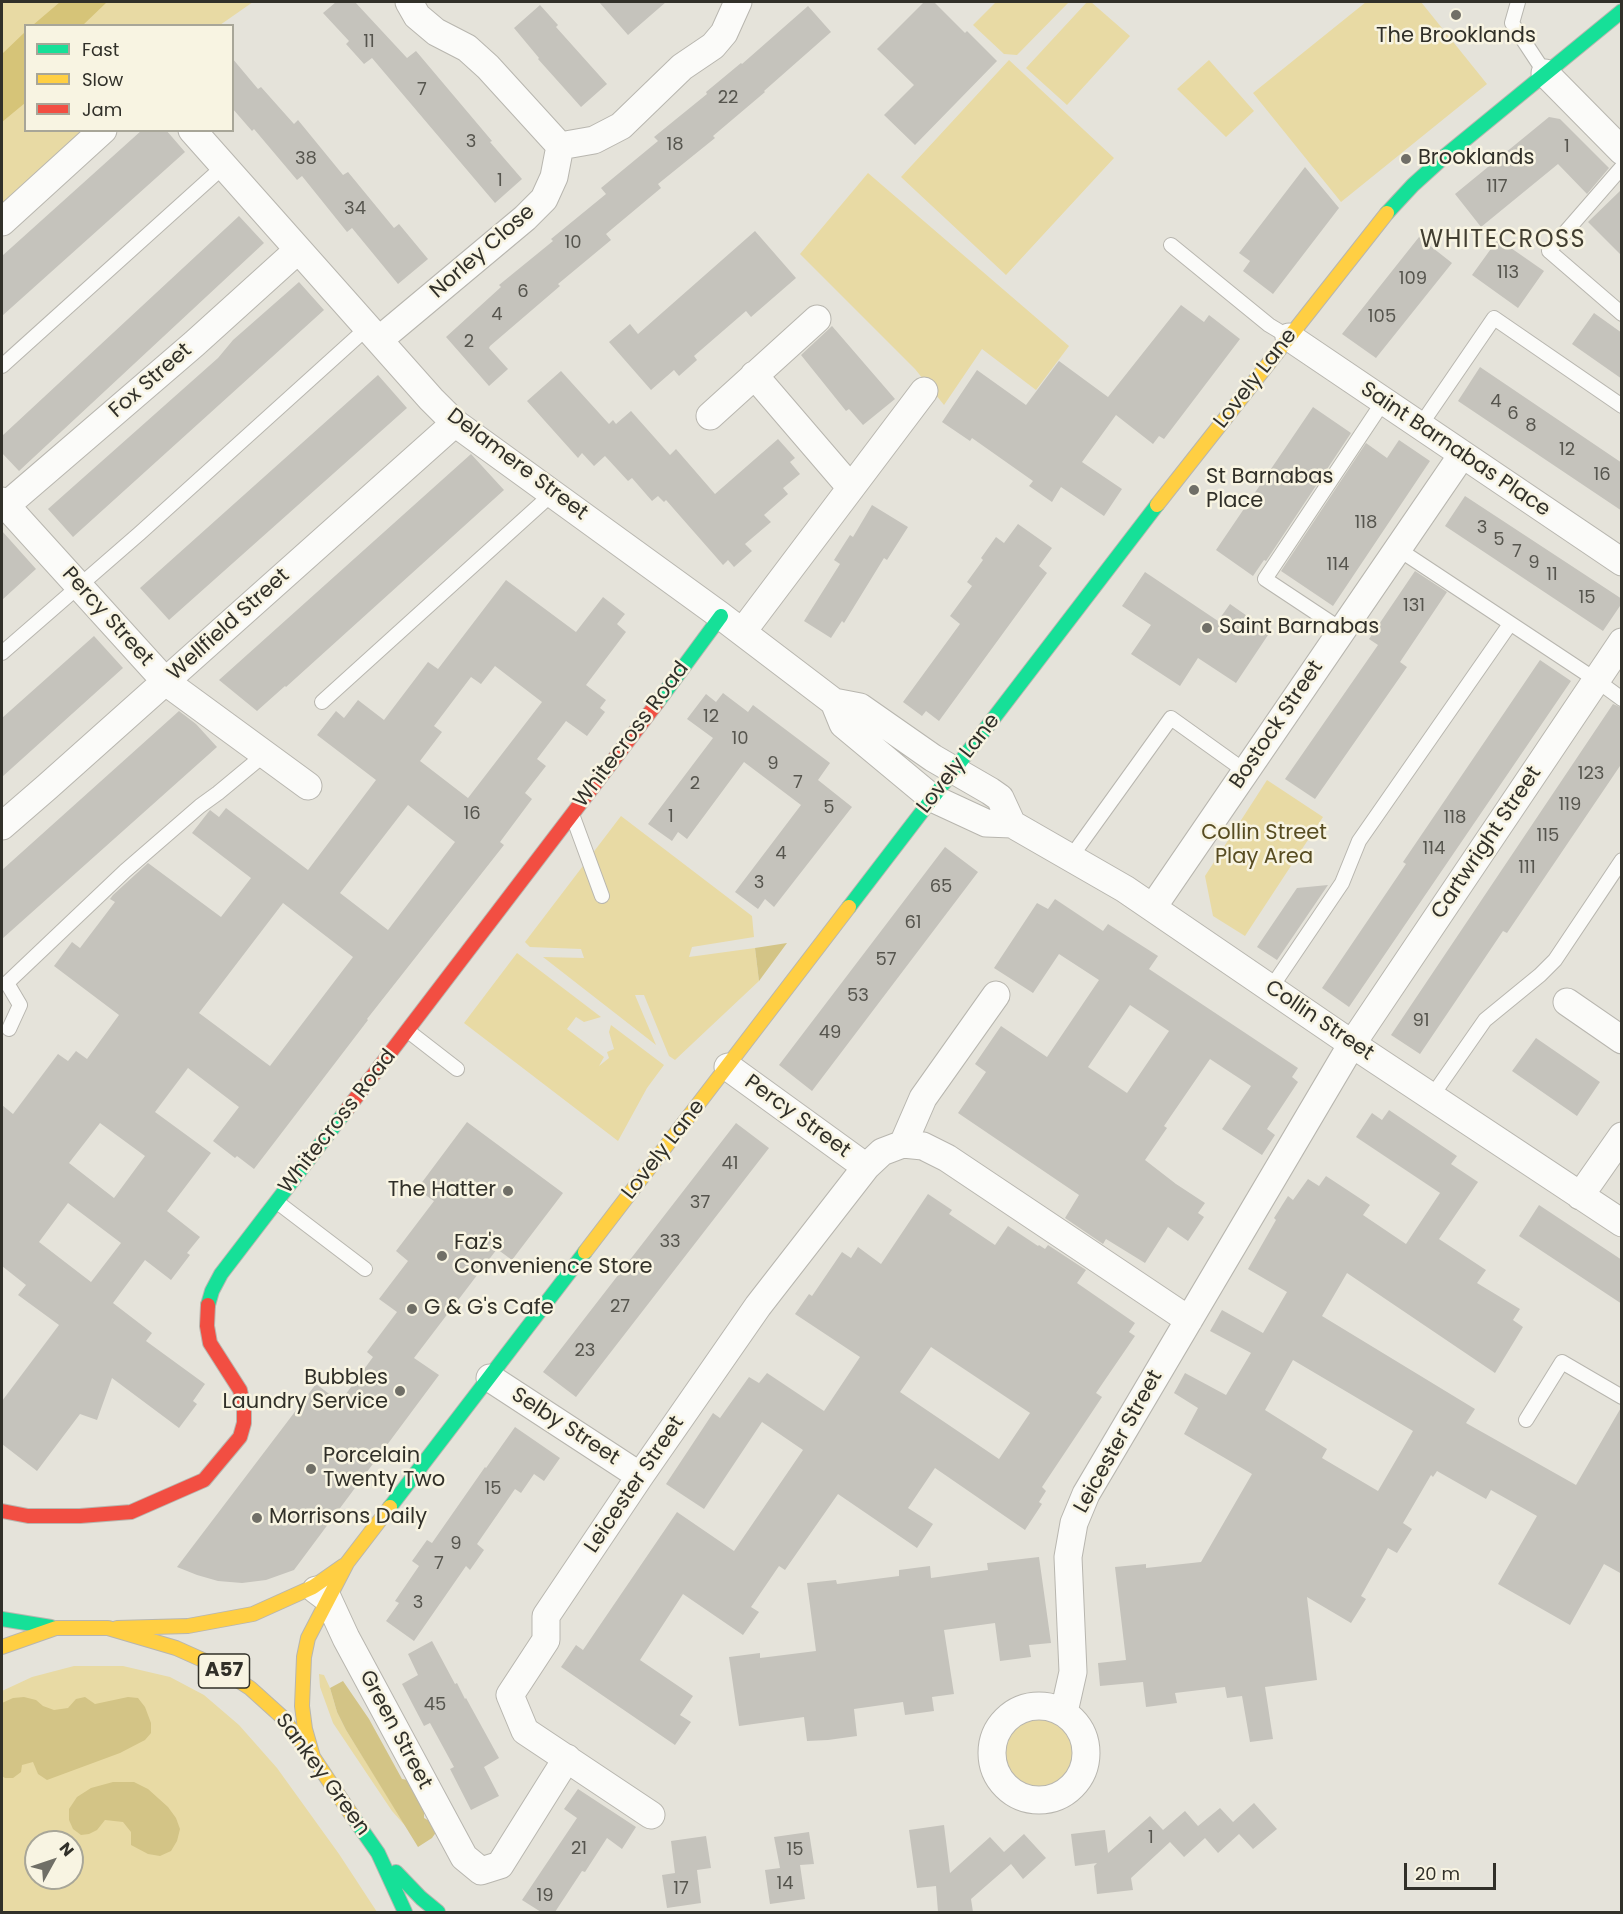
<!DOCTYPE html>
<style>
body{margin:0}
#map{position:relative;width:1623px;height:1914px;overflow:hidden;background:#e5e3da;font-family:Poppins,sans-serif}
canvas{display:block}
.frame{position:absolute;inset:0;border:3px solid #313029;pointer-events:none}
.legend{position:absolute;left:24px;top:24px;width:210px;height:108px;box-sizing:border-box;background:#f8f4e2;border:2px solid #a8a698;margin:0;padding:8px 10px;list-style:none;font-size:18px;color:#313029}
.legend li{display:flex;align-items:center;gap:12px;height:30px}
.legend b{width:30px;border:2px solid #a8a698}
.north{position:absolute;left:24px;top:1830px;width:60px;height:60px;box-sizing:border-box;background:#f8f4e2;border:2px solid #a8a698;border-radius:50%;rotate:50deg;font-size:16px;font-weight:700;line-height:24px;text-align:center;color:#313029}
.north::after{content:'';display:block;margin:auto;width:21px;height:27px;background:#706f67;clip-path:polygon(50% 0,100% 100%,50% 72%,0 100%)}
.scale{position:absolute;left:1404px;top:1863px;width:92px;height:27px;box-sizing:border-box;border:3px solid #313029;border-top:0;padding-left:8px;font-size:18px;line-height:21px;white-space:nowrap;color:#313029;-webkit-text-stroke:4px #f8f4e2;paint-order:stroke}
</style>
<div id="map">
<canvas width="1623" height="1914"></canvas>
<div class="frame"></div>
<ul class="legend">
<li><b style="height:8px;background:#16e098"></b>Fast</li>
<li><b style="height:8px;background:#ffcf43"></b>Slow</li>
<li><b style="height:8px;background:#f24e42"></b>Jam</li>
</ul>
<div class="north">N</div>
<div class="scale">20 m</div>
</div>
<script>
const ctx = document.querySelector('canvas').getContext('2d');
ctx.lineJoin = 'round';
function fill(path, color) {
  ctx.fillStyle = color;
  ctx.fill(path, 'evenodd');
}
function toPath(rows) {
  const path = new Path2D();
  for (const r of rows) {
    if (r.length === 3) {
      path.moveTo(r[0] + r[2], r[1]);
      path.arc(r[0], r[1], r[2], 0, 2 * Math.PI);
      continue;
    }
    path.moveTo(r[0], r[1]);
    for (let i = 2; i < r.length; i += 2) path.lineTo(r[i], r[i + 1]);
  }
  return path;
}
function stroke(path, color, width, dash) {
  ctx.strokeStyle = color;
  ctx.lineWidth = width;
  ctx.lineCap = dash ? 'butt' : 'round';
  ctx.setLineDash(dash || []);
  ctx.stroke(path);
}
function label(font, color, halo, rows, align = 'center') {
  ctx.font = font + ' Poppins,sans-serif';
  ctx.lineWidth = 5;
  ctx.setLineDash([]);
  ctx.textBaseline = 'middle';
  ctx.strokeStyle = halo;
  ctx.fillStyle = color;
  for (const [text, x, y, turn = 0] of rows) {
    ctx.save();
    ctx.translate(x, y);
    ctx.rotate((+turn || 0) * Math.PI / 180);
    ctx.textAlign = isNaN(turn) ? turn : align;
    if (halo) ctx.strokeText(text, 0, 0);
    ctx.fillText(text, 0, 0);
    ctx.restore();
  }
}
fill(toPath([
 [2,2,253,2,220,25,26,26,26,130,88,131,2,208],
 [996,2,1069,2,1017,55,1004,54,973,25],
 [1087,2,1091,2,1130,36,1067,105,1026,68],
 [1366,2,1421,2,1487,84,1341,202,1253,93],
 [1009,60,1114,158,1006,275,901,177],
 [1209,60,1254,111,1226,137,1177,89],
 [868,173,1069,346,1036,390,982,349,944,405,915,369,800,254],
 [1267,780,1323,817,1245,936,1213,916,1205,876],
 [621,816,752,916,754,937,692,947,689,957,755,948,759,981,675,1060,669,1056,644,995,635,995,656,1045,543,957,584,958,581,949,530,947,525,942],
 [517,953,601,1017,584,1022,576,1017,567,1029,604,1057,599,1066,609,1058,607,1052,614,1049,609,1032,611,1025,664,1065,647,1088,618,1141,464,1023],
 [74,1666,123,1666,170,1677,204,1695,239,1725,277,1768,339,1854,377,1912,2,1912,2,1691,32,1677],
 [36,1842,72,1842,72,1878,36,1878],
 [319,1674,324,1675,330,1688,337,1712,346,1730,408,1829,392,1811,333,1723,320,1687],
 [1038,1753,35]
]), '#e8daa4');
fill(toPath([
 [787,943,759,981,755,948],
 [343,1681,369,1719,402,1779,408,1780,424,1812,424,1818,433,1823,437,1831,432,1838,418,1847,346,1730,337,1712,330,1688],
 [24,1697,36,1700,43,1706,54,1710,68,1708,76,1699,85,1697,95,1704,128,1697,138,1698,145,1707,151,1723,151,1733,145,1740,120,1753,47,1780,38,1774,33,1762,22,1765,21,1772,13,1778,5,1778,2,1776,2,1703,13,1698],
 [113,1782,134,1782,148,1789,168,1807,176,1818,180,1829,177,1841,171,1851,160,1856,148,1854,131,1845,131,1832,123,1822,105,1820,97,1830,89,1834,81,1835,73,1829,69,1820,69,1809,77,1797,91,1788]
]), '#d3c486');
fill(toPath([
 [60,2,107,2,83,25,33,25],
 [25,32,25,103,2,122,2,54]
]), '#d6c478');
fill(toPath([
 [336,2,355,2,407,58,416,51,492,141,490,142,522,179,495,203,372,58,364,64,346,44,349,41,323,13],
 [599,2,666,2,628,35],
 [924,2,934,2,965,33,967,31,997,61,915,145,884,115,914,85,877,49],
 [540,5,558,25,556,27,607,84,581,107,538,59,539,58,514,28],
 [808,6,831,32,764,91,765,92,713,136,715,138,658,184,661,188,606,234,611,240,558,284,560,286,490,346,489,348,508,369,489,386,446,337,501,287,499,285,553,241,551,239,606,194,601,188,658,141,654,137,707,94,706,92,741,63,742,64],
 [232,58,258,89,261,87,294,124,298,120,343,175,348,172,394,228,399,224,428,259,398,284,352,228,347,232,302,176,297,180,254,129,252,131,232,108],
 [1549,117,1560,119,1609,168,1587,194,1558,164,1481,227,1455,194],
 [142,130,166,130,185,152,2,316,2,256],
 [1305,167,1339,208,1273,294,1243,271,1250,261,1239,253],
 [1622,189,1622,256,1588,222],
 [239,216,264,243,19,471,2,453,2,436],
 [755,231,796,278,751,317,746,311,694,356,697,360,679,376,674,370,651,390,609,342,630,324,638,334],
 [1419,237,1452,263,1376,358,1342,334],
 [1498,239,1544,271,1518,308,1472,275],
 [299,282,324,310,73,537,48,509,218,358,233,340],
 [1181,305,1204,322,1209,315,1240,339,1164,439,1159,436,1153,444,1116,415,1082,462,1122,489,1104,516,1061,487,1052,502,1029,486,1033,481,972,438,970,441,942,422,977,370,1026,405,1059,361,1108,397],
 [1594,313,1622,333,1622,379,1572,344],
 [832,326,895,399,863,425,849,409,846,411,801,355],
 [1480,367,1622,463,1622,511,1458,401],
 [561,371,609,424,613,420,616,424,631,411,670,455,676,449,715,494,778,439,795,458,790,462,800,474,783,488,788,494,764,515,771,522,745,544,752,551,734,567,728,560,723,565,666,500,664,502,658,496,652,501,632,478,628,481,605,456,594,466,582,453,578,458,527,401],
 [378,375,407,408,169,620,140,588],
 [1313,407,1351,433,1266,561,1264,560,1253,576,1216,550],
 [1399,440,1430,461,1333,606,1281,571,1366,443,1387,458],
 [471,454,504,490,286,687,285,686,257,711,219,680],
 [1465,496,1622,599,1622,603,1603,631,1445,526],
 [872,505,908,527,887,560,884,558,844,623,842,621,831,638,804,621,840,564,834,560,850,535,853,537],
 [1018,524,1052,548,1039,566,1047,573,939,721,926,711,922,716,903,702,960,624,950,616,972,586,967,582,983,560,981,558,996,537,1004,543],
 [2,531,36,569,2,600],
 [1415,571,1447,592,1400,662,1407,667,1315,799,1285,779,1378,645,1369,639],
 [1145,572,1218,621,1230,604,1270,632,1236,683,1198,658,1180,686,1131,654,1151,625,1122,606],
 [506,580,576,632,603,597,625,614,617,624,626,632,586,685,606,700,600,708,605,712,587,736,566,721,537,759,546,766,525,793,532,799,500,842,504,845,367,1019,368,1020,254,1169,237,1156,235,1158,213,1141,239,1107,188,1068,155,1112,211,1153,167,1211,200,1237,187,1253,190,1255,171,1280,145,1260,113,1303,152,1333,146,1341,205,1384,193,1401,197,1404,179,1428,112,1378,97,1420,80,1414,37,1471,2,1444,2,1401,59,1325,18,1295,26,1285,2,1266,2,1105,13,1114,58,1054,68,1061,76,1051,87,1059,119,1015,54,966,72,942,80,948,115,902,110,899,113,895,148,863,221,917,251,878,192,833,210,810,219,817,226,808,308,870,376,780,317,735,336,711,344,718,358,700,384,720,428,662,438,669],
 [495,666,542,702,468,798,420,761,442,732,434,726,471,677,481,684],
 [408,805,455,842,388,930,340,893],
 [283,903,353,957,270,1066,199,1013],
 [100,1123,145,1156,114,1198,69,1163],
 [68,1203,121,1243,91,1282,39,1242],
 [94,636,123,668,2,777,2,718],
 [1540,660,1571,681,1349,1007,1322,988,1406,864,1403,862],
 [723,693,748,712,753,705,830,763,818,780,852,807,774,907,765,899,758,909,735,892,801,805,744,762,687,839,678,832,672,841,648,824,713,738,687,719,706,694,716,702],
 [1613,704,1622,708,1622,763,1507,933,1503,931,1420,1054,1391,1035],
 [179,711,196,724,217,747,2,939,2,870],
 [945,847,978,872,812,1091,779,1065],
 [1328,885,1277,960,1257,947,1297,888],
 [1055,899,1103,931,1108,924,1158,956,1149,969,1298,1068,1292,1077,1298,1082,1267,1129,1275,1135,1262,1155,1222,1129,1251,1086,1210,1059,1164,1126,1167,1128,1145,1160,1176,1184,1205,1203,1198,1213,1204,1217,1188,1241,1168,1227,1145,1263,1106,1239,1103,1244,1065,1218,1079,1195,958,1113,986,1072,975,1064,1001,1026,1047,1057,1099,980,1059,954,1033,993,994,968,1037,903,1048,909],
 [1130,1005,1169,1031,1127,1093,1088,1067],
 [1536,1038,1600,1082,1577,1116,1512,1071],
 [1389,1110,1457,1156,1451,1164,1478,1182,1439,1239,1486,1270,1477,1283,1520,1309,1513,1320,1523,1327,1495,1373,1347,1273,1322,1316,1475,1409,1466,1423,1576,1485,1622,1406,1622,1574,1604,1564,1570,1625,1498,1584,1537,1516,1491,1490,1486,1499,1437,1471,1433,1477,1431,1475,1403,1523,1412,1529,1397,1553,1388,1548,1361,1596,1366,1599,1351,1623,1307,1597,1317,1680,1265,1687,1273,1739,1250,1742,1242,1696,1227,1698,1225,1687,1175,1693,1177,1703,1146,1707,1143,1682,1100,1686,1098,1663,1126,1660,1115,1567,1146,1564,1146,1568,1201,1562,1252,1474,1184,1434,1198,1408,1174,1393,1185,1373,1226,1395,1251,1353,1210,1331,1222,1310,1263,1333,1287,1292,1248,1269,1276,1220,1274,1218,1288,1196,1293,1200,1308,1179,1319,1186,1326,1176,1370,1205,1363,1215,1406,1244,1440,1193,1356,1137,1372,1113,1382,1120],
 [1293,1360,1413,1431,1378,1491,1322,1458,1327,1449,1265,1410],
 [467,1122,563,1193,512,1260,497,1249,414,1358,439,1375,294,1570,266,1580,242,1583,218,1581,197,1575,177,1567,316,1384,340,1402,373,1357,367,1352,397,1312,379,1299,408,1261,396,1251,434,1201,417,1189],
 [736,1123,769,1148,576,1397,543,1372],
 [928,1194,952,1210,949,1214,995,1245,1008,1226,1038,1246,1039,1245,1045,1249,1048,1245,1086,1270,1077,1283,1135,1323,1129,1332,1135,1336,1096,1393,1102,1397,1042,1487,1046,1491,1039,1502,1042,1504,1025,1530,935,1468,908,1508,933,1524,917,1548,838,1494,785,1570,779,1566,751,1607,759,1612,743,1635,683,1594,640,1660,693,1696,680,1715,691,1722,675,1745,561,1667,576,1645,583,1650,677,1512,734,1551,803,1450,762,1422,704,1509,666,1484,713,1413,720,1418,749,1377,759,1383,767,1373,824,1411,860,1357,795,1314,809,1294,812,1296,842,1252,851,1258,858,1247,881,1264],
 [931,1347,1030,1413,999,1459,900,1392],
 [1539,1205,1622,1260,1622,1304,1519,1236],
 [515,1427,560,1458,544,1481,534,1474,521,1493,515,1489,477,1544,484,1550,470,1570,466,1566,414,1641,386,1621,399,1603,395,1601,419,1566,412,1561,427,1540,432,1543,485,1467,486,1468],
 [1039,1557,1051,1643,1029,1645,1031,1657,1000,1661,995,1623,944,1630,954,1694,932,1697,934,1711,905,1715,903,1702,854,1709,857,1736,828,1740,807,1741,804,1717,739,1726,729,1657,760,1653,760,1658,816,1651,807,1583,836,1580,837,1584,899,1576,899,1570,930,1566,931,1578,988,1570,987,1563],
 [432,1641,455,1684,457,1683,465,1699,466,1698,499,1758,484,1767,499,1796,471,1810,450,1769,454,1767,430,1723,424,1726,402,1684,418,1675,408,1654],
 [578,1789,636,1827,622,1849,607,1838,585,1872,582,1871,555,1912,541,1912,522,1900,577,1818,564,1809],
 [1254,1803,1277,1829,1253,1849,1239,1834,1218,1853,1205,1838,1184,1857,1170,1842,1131,1878,1133,1890,1097,1894,1094,1866,1097,1863,1075,1866,1071,1834,1105,1830,1108,1853,1150,1816,1163,1830,1185,1811,1198,1826,1220,1808,1233,1822],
 [944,1825,950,1873,990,1837,1004,1852,1024,1834,1046,1858,1023,1879,1011,1864,971,1899,973,1912,938,1912,936,1886,917,1888,909,1830],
 [809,1832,814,1864,800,1865,805,1899,770,1904,765,1870,780,1868,774,1837],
 [706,1836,711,1868,697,1870,701,1903,667,1908,662,1875,675,1873,671,1841]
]), '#c5c3bc');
const lane = toPath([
 [1518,2,1512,23,1545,73],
 [1622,167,1549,251,1622,314],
 [1171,245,1269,325,1289,337],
 [2,366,224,166],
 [1420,426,1494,318,1622,406],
 [1398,549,1596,680,1622,699],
 [1342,630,1265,579,1383,402],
 [2,653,140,533,367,328],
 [322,702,553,493],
 [573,817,602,896],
 [1071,857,1171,718,1245,771],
 [1271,988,1342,883,1359,841,1510,624],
 [9,1029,20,1005,7,983,125,871,200,806,218,793,265,754],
 [408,1031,457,1069],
 [1432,1096,1485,1020,1540,975,1555,960,1622,860],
 [277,1202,365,1269],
 [1526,1420,1562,1362,1622,1397]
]);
const street = toPath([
 [409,2,417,16,436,32,467,48,488,67,560,146],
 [1545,73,1622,151],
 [192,130,431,399,455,423,721,616,834,702,860,707,933,758,990,791,1000,798,1012,824],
 [2,222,103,130],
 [1289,337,1622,562],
 [379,340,525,218,544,199,554,177,560,146,594,140,621,126,682,67,713,46,724,33,738,2],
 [754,375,851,488],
 [710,416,817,319],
 [2,501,166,682,308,786],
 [2,509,194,344,298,250],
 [743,631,924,391],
 [834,702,843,724,932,798,986,823,1012,824,1125,889,1352,1044,1622,1223],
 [2,826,47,787,455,423],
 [1153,907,1462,455],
 [1567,1002,1622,1040],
 [728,1067,866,1167],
 [903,1144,923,1098,996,995],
 [1580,1196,1622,1136],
 [490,1378,640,1476],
 [316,1590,328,1599,346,1638,464,1857,481,1871,500,1865,567,1758],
 [1039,1753,47],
 [1064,1712,1073,1672,1068,1557,1074,1523,1086,1494,1352,1044,1622,642],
 [651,1815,525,1731,510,1695,546,1640,546,1616,640,1476,758,1306,866,1167,882,1152,903,1144,923,1146,947,1158,1189,1320]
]);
const fast = toPath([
 [1387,213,1413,185,1445,156,1622,11],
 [657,703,721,616],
 [849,907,1157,505],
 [208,1305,212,1291,221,1274,345,1112],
 [390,1507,585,1252],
 [2,1619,51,1627],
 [353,1817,378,1853,405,1912],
 [396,1872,421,1898,438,1912]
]);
const slow = toPath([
 [1157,505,1387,213],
 [585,1252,849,907],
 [117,1628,188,1626,253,1614,313,1587,343,1566],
 [2,1647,56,1628,108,1628,176,1648,214,1665,250,1688,281,1716,313,1757,353,1817],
 [313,1757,305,1729,302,1706,304,1657,308,1638,347,1563,390,1507]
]);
const jam = toPath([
 [345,1112,657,703],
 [2,1511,28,1516,80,1516,131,1512,204,1480,240,1437,244,1423,244,1408,240,1390,210,1343,207,1326,208,1305]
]);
stroke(lane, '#b8b6af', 16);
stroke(street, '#b8b6af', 29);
stroke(fast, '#b8b6af', 16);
stroke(slow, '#b8b6af', 16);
stroke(jam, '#b8b6af', 16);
stroke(lane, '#fbfbf9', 14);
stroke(street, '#fbfbf9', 27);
stroke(fast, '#16e098', 14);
stroke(slow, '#ffcf43', 14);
stroke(jam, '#f24e42', 14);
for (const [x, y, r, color] of [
 [1456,15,6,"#706f67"],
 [1406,159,6,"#706f67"],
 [1194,490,6,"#706f67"],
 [1207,628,6,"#706f67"],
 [508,1191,6,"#706f67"],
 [442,1256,6,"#706f67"],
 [412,1309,6,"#706f67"],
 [400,1391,6,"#706f67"],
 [311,1469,6,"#706f67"],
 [257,1518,6,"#706f67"]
]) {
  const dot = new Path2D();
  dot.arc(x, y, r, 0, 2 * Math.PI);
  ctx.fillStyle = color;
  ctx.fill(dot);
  stroke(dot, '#f8f4e2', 2);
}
label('18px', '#56554e', null, [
 ["11",369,42],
 ["7",422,90],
 ["22",728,98],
 ["3",471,142],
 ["18",675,145],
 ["1",1567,147],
 ["38",306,159],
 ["1",500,181],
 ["117",1497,187],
 ["34",355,209],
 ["10",573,243],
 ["113",1508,273],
 ["109",1413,279],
 ["6",523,292],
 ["4",497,315],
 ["105",1382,317],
 ["2",469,342],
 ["4",1496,402],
 ["6",1513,414],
 ["8",1531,426],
 ["12",1567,450],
 ["16",1602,475],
 ["118",1366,523],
 ["3",1482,528],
 ["5",1499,540],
 ["7",1517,552],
 ["9",1534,563],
 ["114",1338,565],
 ["11",1552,575],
 ["15",1587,598],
 ["131",1414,606],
 ["12",711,717],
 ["10",740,739],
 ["9",773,764],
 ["123",1591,774],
 ["7",798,783],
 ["2",695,784],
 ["119",1570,805],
 ["5",829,808],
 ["16",472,814],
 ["1",671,817],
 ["118",1455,818],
 ["115",1548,836],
 ["114",1434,849],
 ["4",781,854],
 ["111",1527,868],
 ["3",759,883],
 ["65",941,887],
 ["61",913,923],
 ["57",886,960],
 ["53",858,996],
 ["91",1421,1021],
 ["49",830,1033],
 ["41",730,1164],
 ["37",700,1203],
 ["33",670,1242],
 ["27",620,1307],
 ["23",585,1351],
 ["15",493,1489],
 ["9",456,1544],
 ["7",439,1564],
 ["3",418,1603],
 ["45",435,1705],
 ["1",1151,1838],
 ["21",579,1849],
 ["15",795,1850],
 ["14",785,1884],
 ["17",681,1889],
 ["19",545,1896]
]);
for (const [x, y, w] of [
 [224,1671,51]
]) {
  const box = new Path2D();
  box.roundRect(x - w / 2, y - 17, w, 34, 4.5);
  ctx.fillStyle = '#f8f4e2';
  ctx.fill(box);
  stroke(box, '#313029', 1.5);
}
label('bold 20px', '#313029', null, [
 ["A57",224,1671]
]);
label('21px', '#313029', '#f8f4e2', [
 ["The Brooklands",1456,37,"center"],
 ["Brooklands",1418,159],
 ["St Barnabas",1206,478],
 ["Place",1206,502],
 ["Saint Barnabas",1219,628],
 ["The Hatter",496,1191,"right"],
 ["Faz's",454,1244],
 ["Convenience Store",454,1268],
 ["G & G's Cafe",424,1309],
 ["Bubbles",388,1379,"right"],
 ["Laundry Service",388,1403,"right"],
 ["Porcelain",323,1457],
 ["Twenty Two",323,1481],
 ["Morrisons Daily",269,1518]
], 'left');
label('21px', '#313029', '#f8f4e2', [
 ["Norley Close",483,252,-41],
 ["Lovely Lane",1256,379,-52],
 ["Fox Street",151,381,-41],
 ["Saint Barnabas Place",1455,450,34],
 ["Delamere Street",517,465,37],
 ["Percy Street",107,617,48],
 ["Wellfield Street",229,625,-42],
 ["Bostock Street",1277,725,-56],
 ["Whitecross Road",632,735,-53],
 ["Lovely Lane",959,764,-52],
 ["Cartwright Street",1487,843,-56],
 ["Collin Street",1319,1021,34],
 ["Percy Street",797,1117,36],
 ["Whitecross Road",338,1122,-52],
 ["Lovely Lane",664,1150,-52],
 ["Selby Street",565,1427,33],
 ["Leicester Street",1119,1442,-61],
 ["Leicester Street",635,1485,-56],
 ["Green Street",395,1730,62],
 ["Sankey Green",322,1775,54]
]);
label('21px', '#574c21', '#f8f4e2', [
 ["Collin Street",1264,834],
 ["Play Area",1264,858]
]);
ctx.letterSpacing = '1.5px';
label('24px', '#423e31', '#f8f4e2', [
 ["WHITECROSS",1503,241]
]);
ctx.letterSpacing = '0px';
</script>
